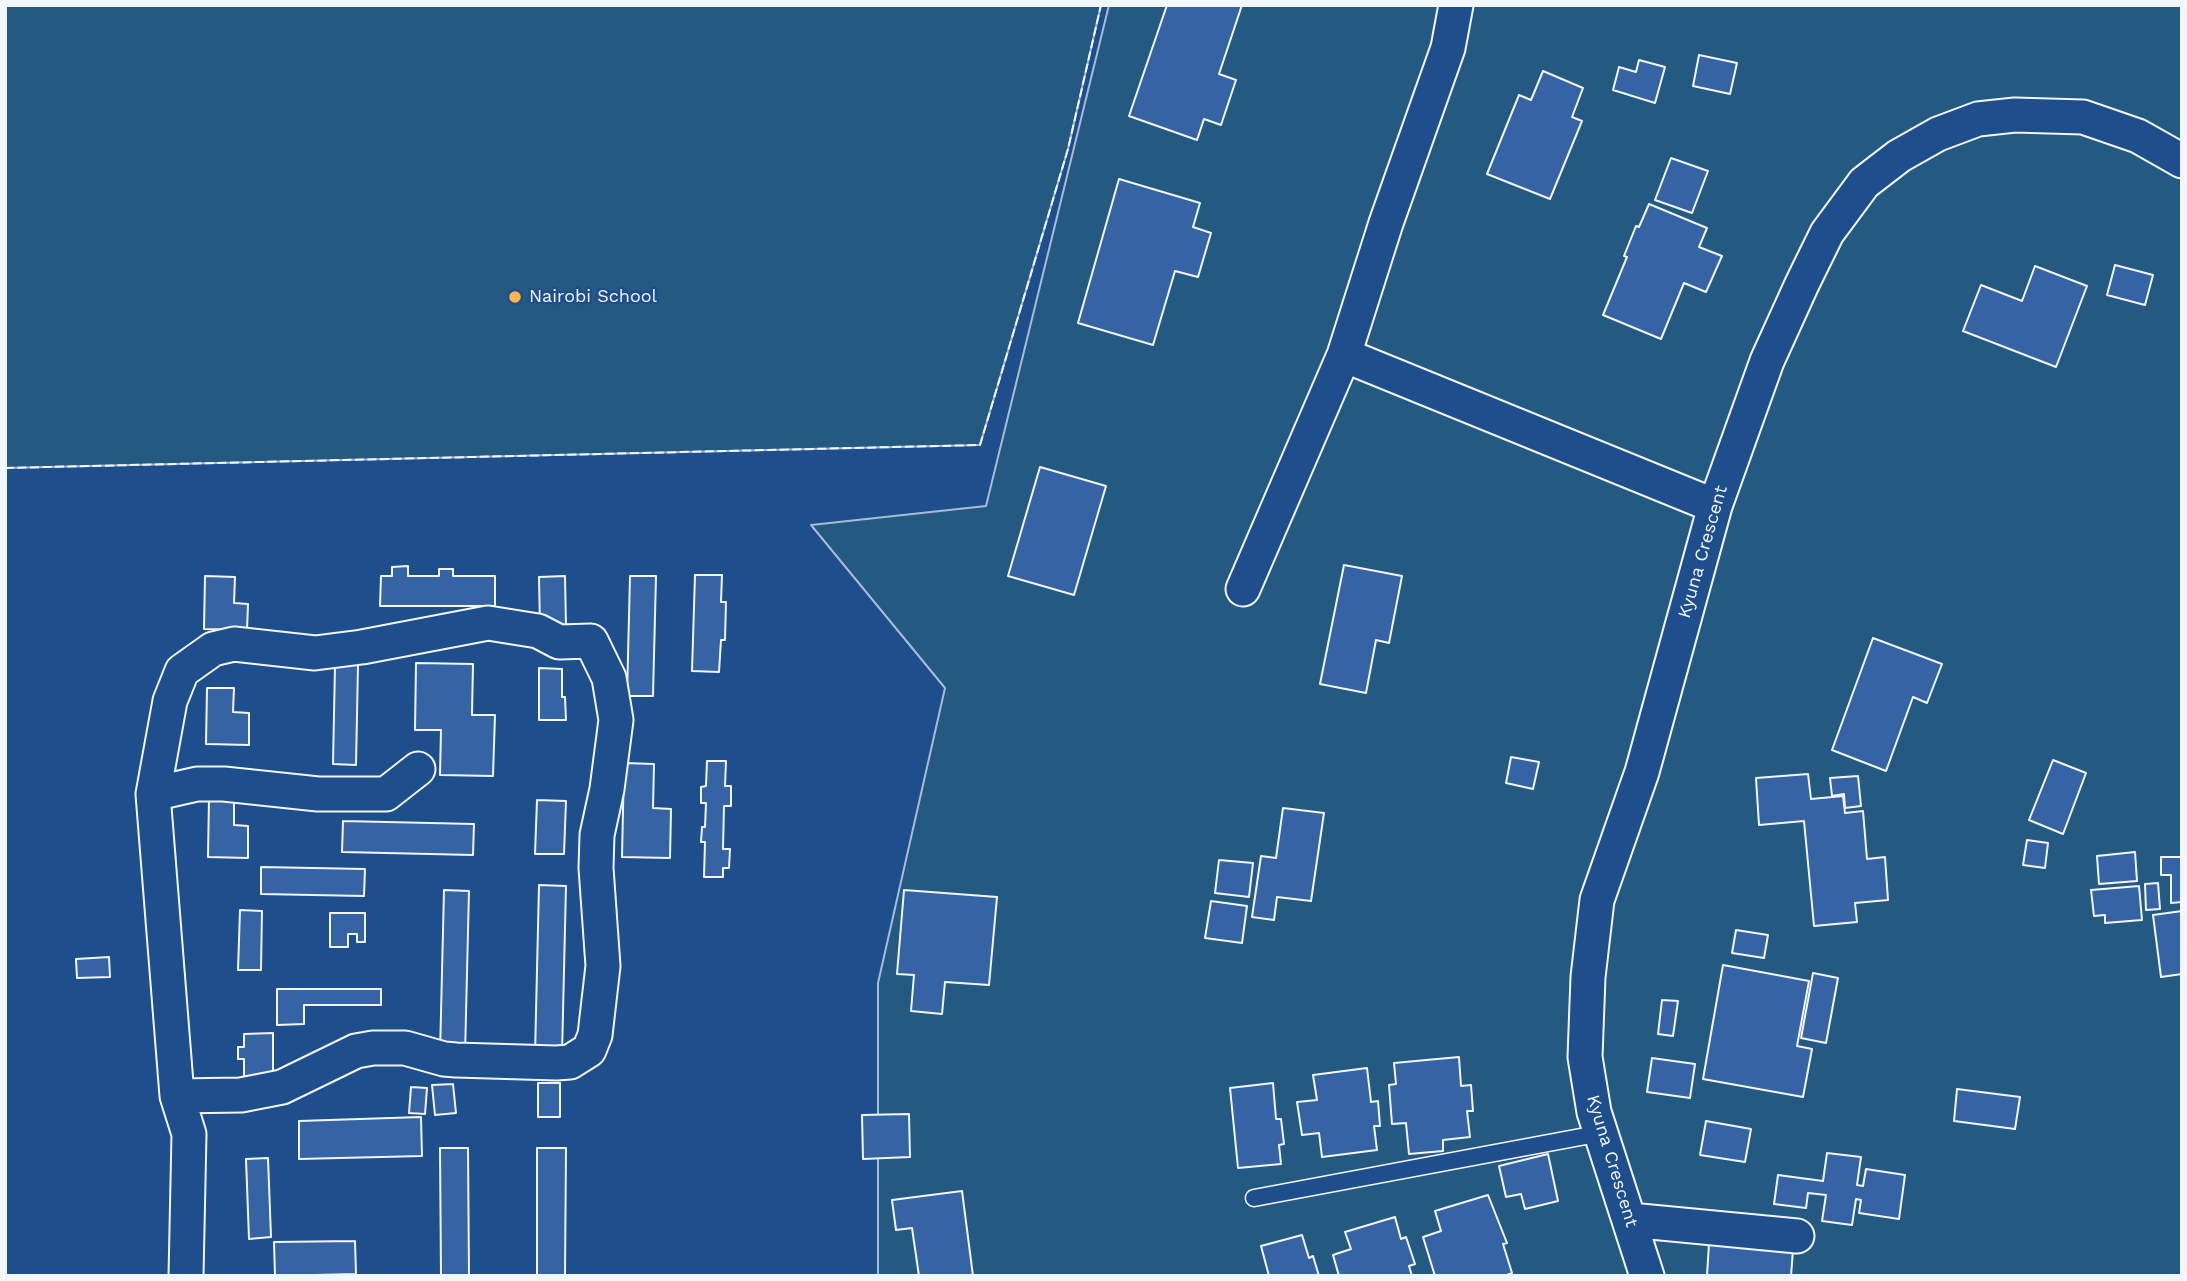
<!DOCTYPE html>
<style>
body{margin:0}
#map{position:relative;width:2187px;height:1281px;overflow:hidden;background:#1f4e8c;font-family:"Work Sans",sans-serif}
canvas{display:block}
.frame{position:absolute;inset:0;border:7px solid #f2f6ff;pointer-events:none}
</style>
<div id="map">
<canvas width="2187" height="1281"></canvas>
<div class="frame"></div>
</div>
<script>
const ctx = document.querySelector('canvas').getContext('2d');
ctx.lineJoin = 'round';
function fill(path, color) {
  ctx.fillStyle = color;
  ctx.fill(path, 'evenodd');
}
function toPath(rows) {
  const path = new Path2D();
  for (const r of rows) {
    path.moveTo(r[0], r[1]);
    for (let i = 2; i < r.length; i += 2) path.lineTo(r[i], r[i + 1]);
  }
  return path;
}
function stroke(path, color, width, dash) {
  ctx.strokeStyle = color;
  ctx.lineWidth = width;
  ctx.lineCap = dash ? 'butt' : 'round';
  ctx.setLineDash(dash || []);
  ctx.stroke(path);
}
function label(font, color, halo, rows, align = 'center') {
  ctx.font = font + ' "Work Sans",sans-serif';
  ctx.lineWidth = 5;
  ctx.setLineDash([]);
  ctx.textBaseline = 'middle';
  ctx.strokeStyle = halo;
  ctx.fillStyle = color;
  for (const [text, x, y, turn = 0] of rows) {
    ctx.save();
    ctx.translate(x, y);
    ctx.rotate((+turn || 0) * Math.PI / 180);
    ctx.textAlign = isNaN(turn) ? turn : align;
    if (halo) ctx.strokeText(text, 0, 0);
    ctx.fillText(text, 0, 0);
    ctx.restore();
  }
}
const green = toPath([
 [5,5,1101,5,1068,149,980,445,5,468,5,5],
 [1109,5,2182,5,2182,1276,878,1276,878,983,945,688,811,525,986,506,1109,5]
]);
fill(green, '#245a82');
stroke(green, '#a8bbd7', 2);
const building = toPath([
 [1167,5,1242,5,1219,74,1236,80,1221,125,1204,119,1197,140,1129,116,1167,5],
 [1699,55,1737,63,1730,94,1693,86,1699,55],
 [1639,60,1665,67,1655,103,1613,90,1619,67,1636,72,1639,60],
 [1543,71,1583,88,1572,117,1582,121,1550,199,1487,174,1519,95,1531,100,1543,71],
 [1671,158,1708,171,1692,213,1655,200,1671,158],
 [1119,179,1200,203,1193,227,1211,233,1198,277,1175,271,1153,345,1078,323,1119,179],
 [1649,204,1707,228,1699,247,1722,256,1706,292,1684,283,1661,339,1603,315,1627,257,1624,256,1636,226,1639,227,1649,204],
 [2115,265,2153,275,2145,305,2107,295,2115,265],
 [2035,266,2087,286,2056,367,1963,331,1981,285,2022,301,2035,266],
 [1040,467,1106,486,1074,595,1008,576,1040,467],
 [1344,565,1402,576,1389,643,1376,640,1366,693,1320,684,1344,565],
 [408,566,408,576,439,576,439,569,453,569,453,576,495,576,495,606,380,606,381,576,392,576,392,567,408,566],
 [695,575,722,575,721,602,726,602,725,640,721,640,719,672,692,671,695,575],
 [205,576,235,577,234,603,248,604,247,630,204,629,205,576],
 [565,576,566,626,540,627,539,577,565,576],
 [630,576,656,576,653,696,627,696,630,576],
 [1873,638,1942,664,1927,703,1913,697,1886,771,1832,750,1873,638],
 [416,663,473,664,472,715,495,715,493,776,440,775,441,730,415,730,416,663],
 [335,665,358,665,356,765,333,764,335,665],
 [539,668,562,669,562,697,565,697,566,720,539,720,539,668],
 [207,688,234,688,233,712,249,713,249,745,206,744,207,688],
 [1511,757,1539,762,1533,789,1506,783,1511,757],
 [2053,760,2086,773,2063,834,2029,820,2053,760],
 [707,761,726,761,725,786,731,786,731,806,724,806,723,849,730,849,729,868,723,868,723,877,704,877,705,842,701,842,702,827,705,827,706,803,701,803,701,787,706,786,707,761],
 [624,763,654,764,653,808,671,809,670,858,622,857,624,763],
 [1808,774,1811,799,1843,796,1845,813,1863,811,1867,859,1885,857,1888,900,1855,903,1857,922,1814,926,1804,821,1759,825,1756,778,1808,774],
 [1858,776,1861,806,1845,808,1844,794,1832,796,1830,778,1858,776],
 [209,798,234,799,234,825,248,826,248,858,208,857,209,798],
 [537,800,566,801,564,854,535,854,537,800],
 [1283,808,1324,813,1311,901,1277,897,1274,920,1252,917,1261,856,1276,858,1283,808],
 [343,821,474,824,473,855,342,852,343,821],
 [2027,840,2048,843,2045,868,2023,865,2027,840],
 [2135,852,2137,881,2099,884,2097,856,2135,852],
 [2161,857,2182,857,2182,902,2171,903,2171,875,2161,875,2161,857],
 [1219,860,1253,863,1249,897,1215,893,1219,860],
 [261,867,365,869,364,896,261,894,261,867],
 [2158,883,2160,909,2146,910,2145,884,2158,883],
 [539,885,566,886,562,1055,535,1055,539,885],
 [2139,886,2142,920,2105,923,2105,915,2094,916,2091,890,2139,886],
 [444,890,469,891,465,1055,440,1054,444,890],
 [904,890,997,897,989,985,945,982,942,1014,911,1011,914,975,897,974,904,890],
 [1211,901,1247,906,1242,943,1205,938,1211,901],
 [240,910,262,911,261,970,238,970,240,910],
 [2182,911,2182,974,2161,977,2153,915,2182,911],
 [330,913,365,913,365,942,357,942,357,934,348,934,348,947,330,947,330,913],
 [1736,930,1768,935,1764,958,1732,953,1736,930],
 [109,957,110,977,77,978,76,959,109,957],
 [1723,965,1809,981,1797,1046,1812,1049,1803,1097,1703,1079,1723,965],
 [1813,973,1838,978,1826,1043,1801,1038,1813,973],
 [277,989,381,989,381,1005,304,1005,304,1024,277,1025,277,989],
 [1662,1000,1678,1001,1673,1036,1658,1034,1662,1000],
 [273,1033,273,1085,244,1085,244,1059,238,1059,238,1047,244,1047,244,1034,273,1033],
 [1459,1057,1461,1086,1471,1085,1473,1111,1467,1111,1470,1137,1443,1140,1443,1151,1409,1154,1406,1123,1392,1124,1389,1085,1396,1084,1394,1063,1459,1057],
 [1652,1058,1695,1064,1690,1098,1647,1092,1652,1058],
 [1367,1068,1371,1102,1378,1101,1380,1126,1374,1126,1377,1150,1322,1157,1319,1133,1302,1135,1297,1102,1317,1100,1313,1075,1367,1068],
 [538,1083,560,1083,560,1117,538,1117,538,1083],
 [1273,1083,1276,1119,1281,1119,1284,1144,1279,1145,1281,1164,1238,1168,1230,1088,1273,1083],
 [453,1084,456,1113,435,1115,432,1085,453,1084],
 [411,1087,427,1088,425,1114,409,1113,411,1087],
 [1957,1089,2020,1097,2015,1129,1954,1121,1957,1089],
 [909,1114,910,1157,863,1159,862,1115,909,1114],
 [421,1117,422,1156,299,1159,299,1121,421,1117],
 [1706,1121,1751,1129,1745,1162,1700,1155,1706,1121],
 [440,1148,468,1148,469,1276,441,1276,440,1148],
 [537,1148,566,1148,565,1276,537,1276,537,1148],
 [1827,1153,1861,1157,1857,1185,1863,1186,1866,1169,1905,1175,1899,1219,1859,1213,1861,1200,1856,1199,1852,1225,1822,1221,1826,1195,1808,1193,1806,1208,1774,1204,1778,1175,1823,1181,1827,1153],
 [1548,1154,1558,1201,1525,1209,1521,1194,1506,1197,1499,1166,1548,1154],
 [268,1158,271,1237,249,1239,246,1159,268,1158],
 [962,1191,973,1276,919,1276,912,1228,896,1230,892,1200,962,1191],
 [1488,1195,1507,1243,1503,1244,1512,1273,1504,1276,1435,1276,1423,1237,1441,1231,1435,1211,1488,1195],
 [1395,1217,1401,1239,1406,1237,1415,1264,1409,1266,1412,1276,1339,1276,1333,1255,1351,1249,1345,1232,1395,1217],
 [1302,1235,1309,1258,1313,1256,1319,1276,1269,1276,1261,1246,1302,1235],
 [355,1241,356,1274,275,1276,274,1242,355,1241],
 [1709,1244,1793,1250,1791,1276,1707,1275,1709,1244]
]);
fill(building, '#3563a3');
stroke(building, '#f2f6ff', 2);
const lane = toPath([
 [1254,1198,1602,1133]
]);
const street = toPath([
 [1344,355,1715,506],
 [1243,589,1344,355,1386,223,1448,48,1456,5],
 [153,794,197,784,224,784,318,794,386,794,418,769],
 [177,1096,241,1095,282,1087,356,1051,373,1048,405,1048,444,1059,456,1060,556,1063,570,1062,589,1050,595,1035,603,966,596,868,597,835,607,789,616,720,609,678,591,641,559,642,538,631,488,623,362,647,315,653,234,644,213,649,182,671,170,701,153,794,177,1096,189,1134,186,1276],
 [1630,1220,1797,1236],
 [1647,1276,1594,1112,1585,1057,1588,977,1597,900,1642,772,1715,506,1767,361,1802,284,1827,233,1864,183,1899,156,1938,134,1978,119,2015,115,2083,117,2138,136,2182,161]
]);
stroke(lane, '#f2f6ff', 19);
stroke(street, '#f2f6ff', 37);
stroke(lane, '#1f4e8c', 16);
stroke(street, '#1f4e8c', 33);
stroke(toPath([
 [5,468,980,445,1068,149,1101,5]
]), '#f2f6ff', 2, [9, 3.5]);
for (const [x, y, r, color] of [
 [515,297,7,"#ffb74d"]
]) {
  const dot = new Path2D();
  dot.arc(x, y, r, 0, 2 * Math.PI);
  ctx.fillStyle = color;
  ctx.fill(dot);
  stroke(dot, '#1f4e8c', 2.5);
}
label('18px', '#f2f6ff', '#1f4e8c', [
 ["Nairobi School",529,297]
], 'left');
label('18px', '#f2f6ff', '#1f4e8c', [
 ["Kyuna Crescent",1703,552,-74],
 ["Kyuna Crescent",1612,1161,73]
]);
</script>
